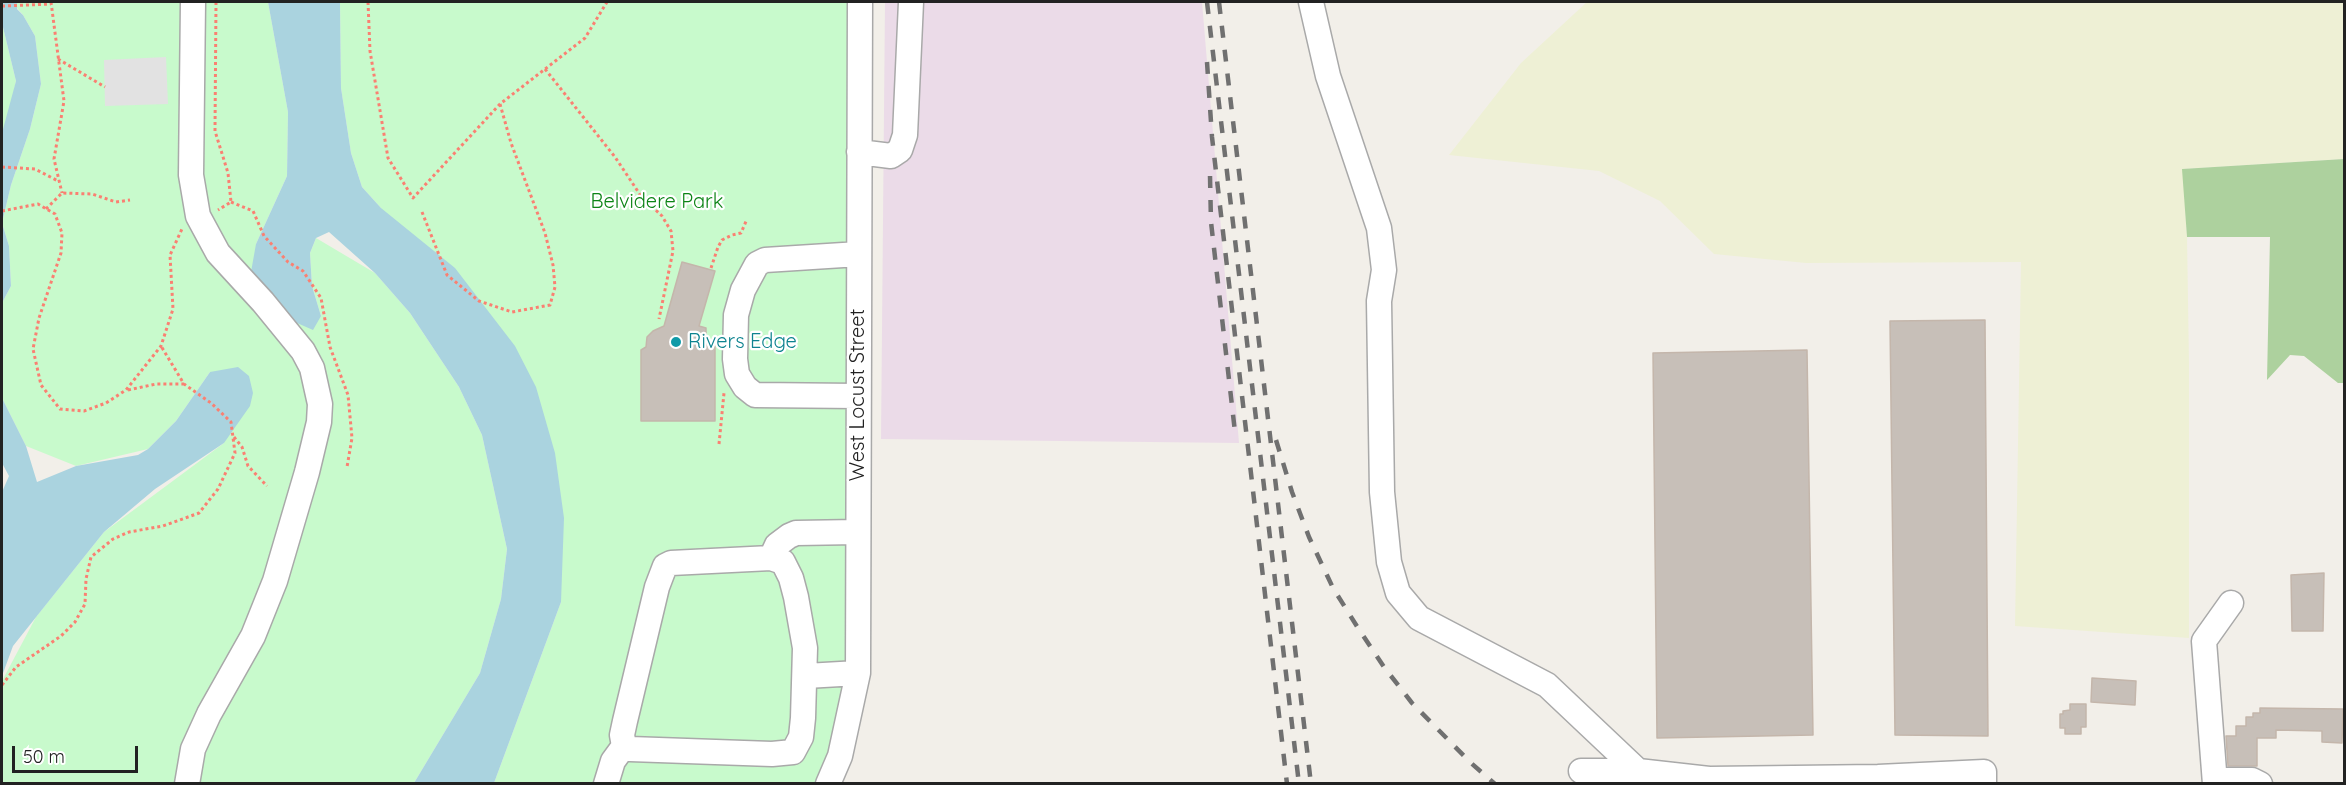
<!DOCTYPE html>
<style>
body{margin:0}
#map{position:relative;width:2346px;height:785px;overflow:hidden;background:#f2efe9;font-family:Quicksand,sans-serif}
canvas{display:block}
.frame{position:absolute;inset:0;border:3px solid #222;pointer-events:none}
.scale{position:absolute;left:12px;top:746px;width:126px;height:27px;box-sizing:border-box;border:3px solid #222;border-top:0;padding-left:8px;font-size:18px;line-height:21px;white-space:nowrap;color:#222;-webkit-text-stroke:4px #fff;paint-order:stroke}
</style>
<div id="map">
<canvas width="2346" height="785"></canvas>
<div class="frame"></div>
<div class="scale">50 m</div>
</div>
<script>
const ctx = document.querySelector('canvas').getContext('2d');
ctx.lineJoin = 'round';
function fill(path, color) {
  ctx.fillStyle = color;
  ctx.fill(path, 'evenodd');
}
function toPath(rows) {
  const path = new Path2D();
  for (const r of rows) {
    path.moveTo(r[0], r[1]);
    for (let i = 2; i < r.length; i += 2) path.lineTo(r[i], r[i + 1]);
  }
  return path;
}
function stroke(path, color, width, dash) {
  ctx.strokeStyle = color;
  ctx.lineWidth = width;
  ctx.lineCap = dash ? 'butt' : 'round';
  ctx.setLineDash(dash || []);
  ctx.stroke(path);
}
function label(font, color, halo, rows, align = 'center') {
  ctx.font = font + ' Quicksand,sans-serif';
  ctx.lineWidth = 4.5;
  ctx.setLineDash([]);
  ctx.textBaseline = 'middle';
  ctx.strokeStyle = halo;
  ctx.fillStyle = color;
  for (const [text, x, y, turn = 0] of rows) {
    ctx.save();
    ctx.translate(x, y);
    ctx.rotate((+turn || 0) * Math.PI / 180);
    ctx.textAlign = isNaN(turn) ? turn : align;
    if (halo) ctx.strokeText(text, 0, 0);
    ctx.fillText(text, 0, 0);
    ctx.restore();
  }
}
fill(toPath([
 [885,2,1202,2,1239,443,881,439]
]), '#ebdbe8');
fill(toPath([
 [1587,2,2344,2,2344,159,2183,169,2187,237,2189,363,2189,638,2015,626,2021,262,1806,263,1714,254,1660,201,1599,171,1449,155,1521,63]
]), '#eef0d5');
fill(toPath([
 [2344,159,2344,383,2338,383,2304,356,2290,355,2267,380,2270,237,2187,237,2182,169]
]), '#add19e');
fill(toPath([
 [17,2,268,2,288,112,287,176,256,244,321,316,312,286,310,253,316,238,375,273,410,313,459,387,482,435,507,549,501,599,480,673,414,783,2,784,2,681,36,617,104,532,224,443,210,372,176,421,148,449,76,466,26,446,2,398,2,303,11,286,9,246,2,223,11,185,30,129,41,84,35,36,23,15,17,8],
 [340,2,860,2,858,673,828,783,494,783,561,602,381,208,362,187,351,153,341,88],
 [2,23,16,81,2,148]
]), '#c8facc');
fill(toPath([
 [166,57,168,104,105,106,104,60]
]), '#e2e2e2');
fill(toPath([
 [2,2,17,2,17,9,23,15,35,36,41,84,30,129,11,185,2,223,9,246,11,286,2,303,2,133,16,81,2,23],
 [268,2,340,2,341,88,351,153,362,187,381,208,455,268,515,346,536,387,555,453,564,518,561,602,494,783,414,783,480,673,501,599,507,549,482,435,459,387,410,313,375,273,329,232,316,238,310,253,312,286,321,316,313,330,288,319,251,272,256,244,287,176,288,112],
 [238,367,249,376,253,393,250,406,224,443,155,489,104,532,13,646,2,676,2,492,9,476,2,463,2,398,26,446,37,482,76,466,138,455,148,449,176,421,210,372]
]), '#aad3df');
const building = toPath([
 [682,262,715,271,699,326,706,328,706,346,715,346,715,421,641,421,641,350,646,347,647,337,653,331,664,326,682,262],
 [1985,320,1988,736,1895,735,1890,321,1985,320],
 [1807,350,1813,735,1657,738,1653,353,1807,350],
 [2324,573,2323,631,2292,631,2291,575,2324,573],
 [2092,678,2136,681,2135,705,2091,702,2092,678],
 [2070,704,2086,704,2086,727,2081,727,2081,734,2065,734,2065,728,2060,728,2060,714,2063,714,2063,711,2070,710,2070,704],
 [2260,708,2343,709,2342,743,2322,742,2322,731,2276,730,2276,738,2257,738,2257,766,2228,766,2226,736,2236,736,2236,726,2246,726,2246,717,2253,717,2253,713,2260,713,2260,708]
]);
fill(building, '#c7bfb8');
stroke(building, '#c4b6ab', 1.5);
const minor = toPath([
 [1311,2,1328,76,1379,228,1384,270,1379,301,1382,492,1389,562,1398,593,1419,618,1547,685,1638,771,1638,784],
 [859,152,891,156,900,150,905,135,911,2],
 [858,396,755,395,745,387,737,374,735,359,736,315,743,290,757,264,765,260,859,254],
 [771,558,777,545,789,536,796,533,857,532],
 [806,676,858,673],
 [1581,771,1638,771,1709,779,1878,777,1984,772,1984,784],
 [2215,780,2252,780,2260,784],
 [187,784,193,749,209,714,253,636,275,581,307,472,319,422,320,404,312,368,303,351,263,302,218,253,198,216,191,175,193,2],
 [606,784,613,761,624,746,622,735,625,721,657,587,665,566,671,563,771,558,783,562,791,578,796,597,805,648,803,718,801,737,793,752,772,754,630,749,624,746],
 [828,784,840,756,858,673,860,2],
 [2215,784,2204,641,2231,603]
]);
stroke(minor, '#a9a9a9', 27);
stroke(toPath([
 [51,2,64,101,54,159,62,193],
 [216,2,215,131,228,173,231,202,218,210],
 [368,2,370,51,388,158,413,198,500,104,585,38,607,2],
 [2,6,51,4],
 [58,59,105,87],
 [545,69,615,157,641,196,662,216,671,231,673,251,659,319],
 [2,167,35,169,60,182],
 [231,202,253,211,264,236,288,262,303,271,321,298,330,347,348,395,352,438,347,467],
 [46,209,62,193,92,194,116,202,130,200],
 [2,211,38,204,55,214,62,233,61,253,39,318,33,349,41,385,60,409,84,411,106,403,126,390,161,346,173,309,170,255,182,229],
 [422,212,447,275,479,301,512,312,550,305,555,287,553,265,545,233,511,143,500,104],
 [711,268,718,247,722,240,732,235,741,233,747,219],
 [128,390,156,384,184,384],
 [234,437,242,447,248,466,267,486],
 [719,444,724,393],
 [2,685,16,667,61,636,75,622,85,604,86,579,91,557,113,539,129,532,163,526,199,513,218,489,235,453,231,422,211,403,184,384,161,346]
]), '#fa8072', 3, [3, 3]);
stroke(minor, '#fff', 24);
stroke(toPath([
 [1207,2,1299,784],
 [1219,2,1311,784],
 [1207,62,1212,137,1287,784],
 [1210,176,1211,222,1235,432],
 [1276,440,1292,492,1309,537,1333,588,1358,628,1384,667,1412,703,1471,763,1495,784]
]), '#707070', 4.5, [12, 12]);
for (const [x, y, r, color] of [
 [676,342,6,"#0f9aa8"]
]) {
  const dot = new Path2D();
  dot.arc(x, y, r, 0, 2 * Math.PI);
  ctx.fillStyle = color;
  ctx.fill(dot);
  stroke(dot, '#fff', 2);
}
label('20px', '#0c8416', '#fff', [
 ["Belvidere Park",657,202]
]);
label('20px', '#0d838f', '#fff', [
 ["Rivers Edge",688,342]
], 'left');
label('20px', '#222', '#fff', [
 ["West Locust Street",858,395,-90]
]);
</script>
